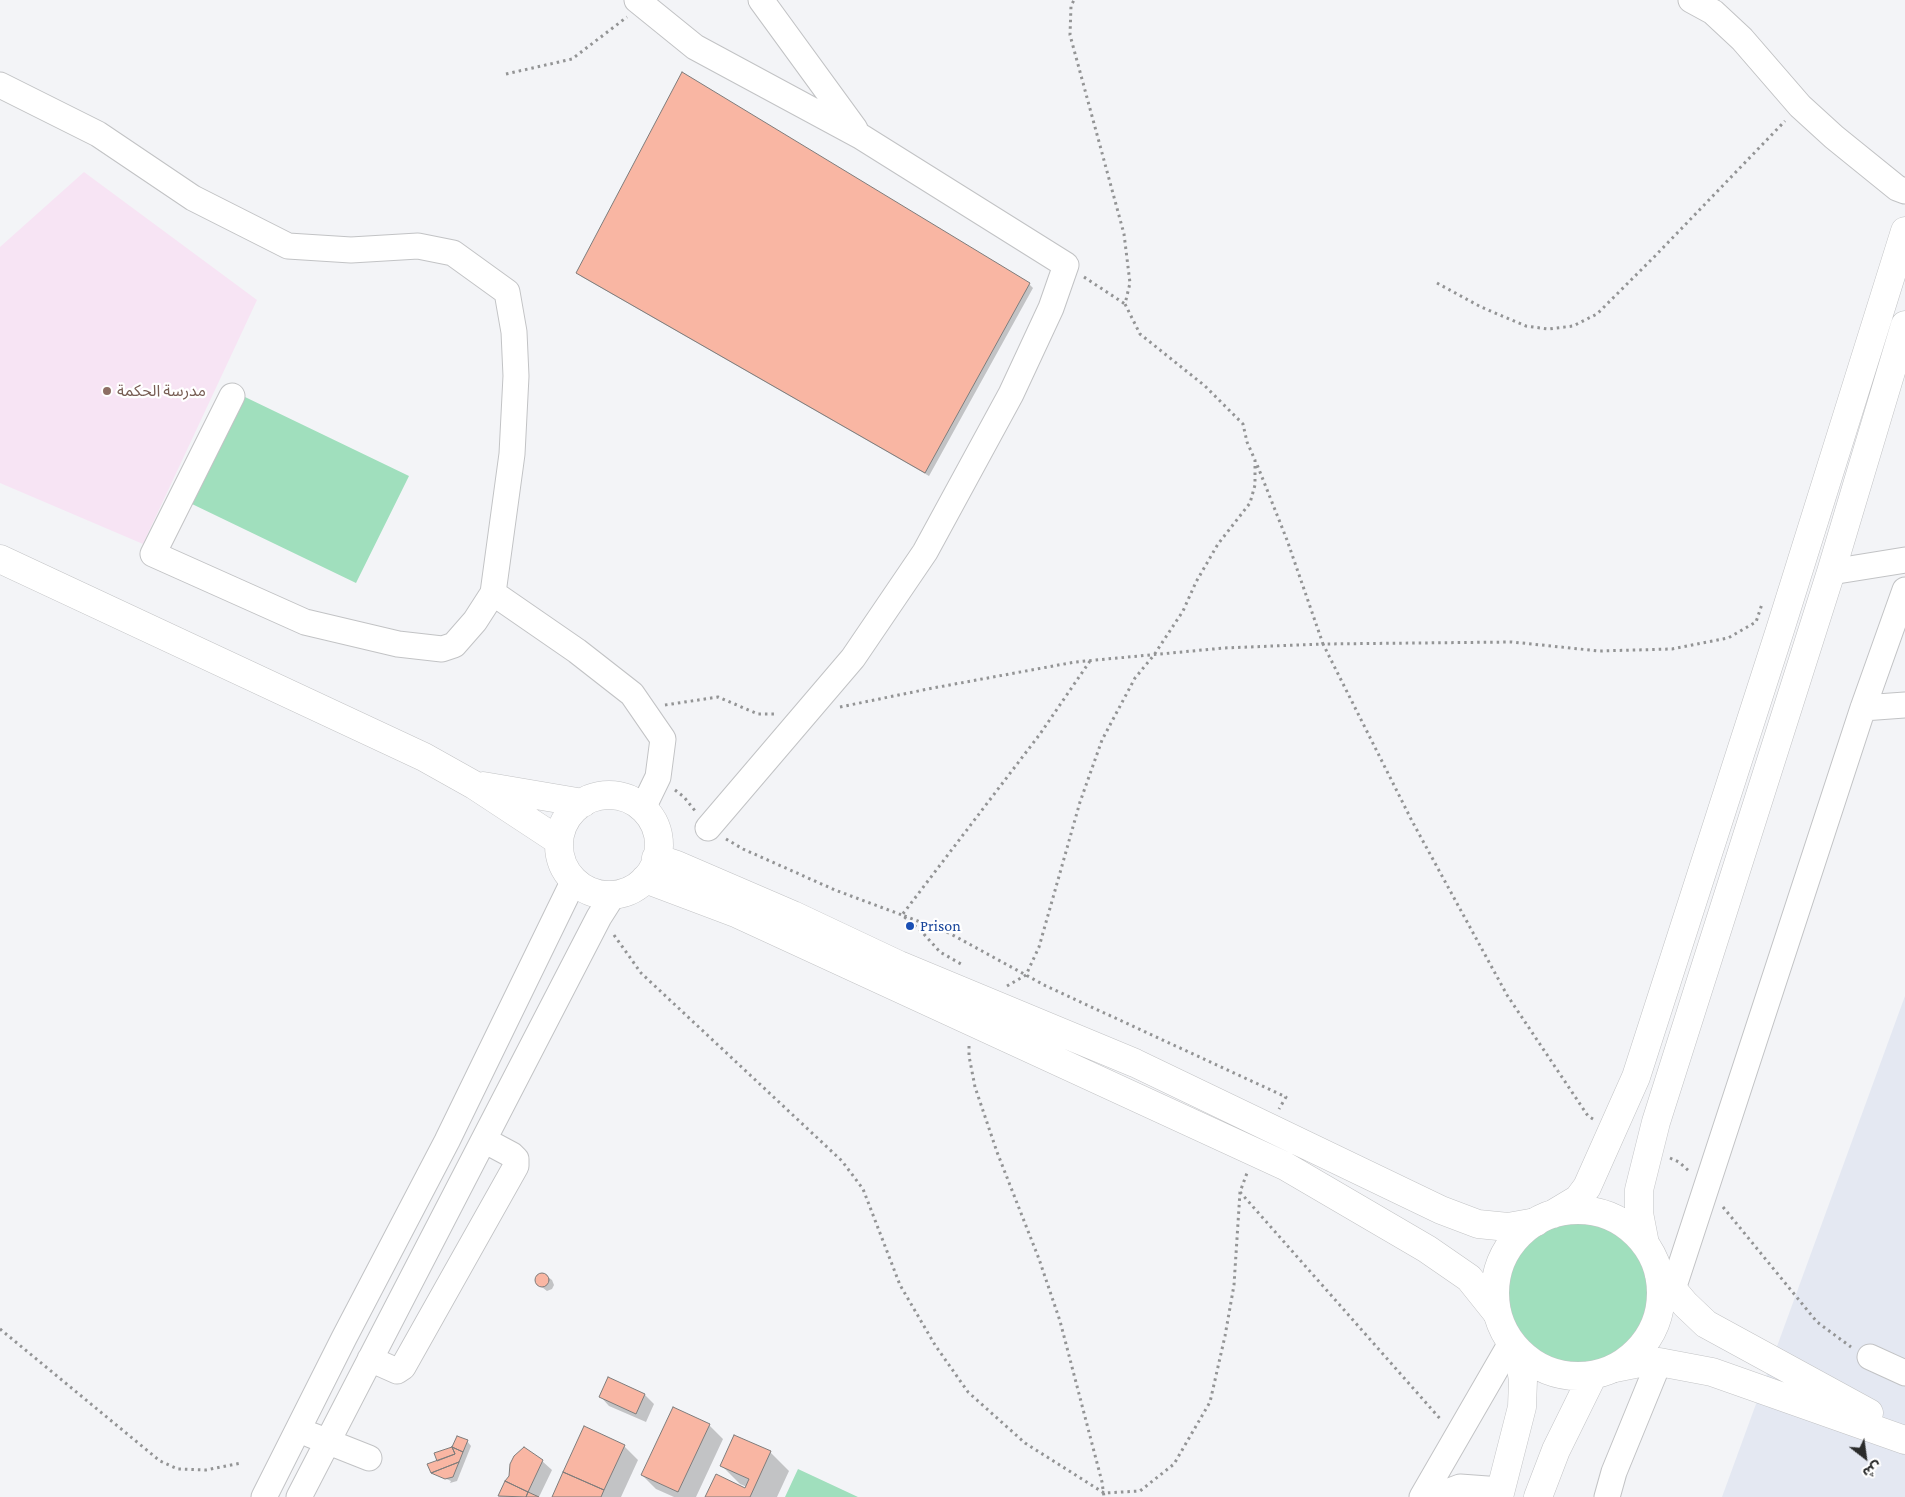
<!DOCTYPE html>
<meta charset="utf-8">
<style>
body{margin:0}
#map{position:relative;width:1905px;height:1497px;overflow:hidden;background:#f3f4f7;font-family:"Crimson Pro","Noto Sans Arabic",serif}
canvas{display:block}
.north{position:absolute;left:1840px;top:1432px;width:50px;height:50px;-webkit-text-stroke:4px #fff;paint-order:stroke;rotate:150deg;font-size:14px;font-weight:700;line-height:20px;text-align:center;color:#2a2b2b}
.north::after{content:'';display:block;margin:auto;width:18px;height:22px;background:#2a2b2b;clip-path:polygon(50% 0,100% 100%,50% 72%,0 100%)}
</style>
<div id="map">
<canvas width="1905" height="1497"></canvas>
<div class="north">ش</div>
</div>
<script>
const ctx = document.querySelector('canvas').getContext('2d');
ctx.lineJoin = 'round';
function fill(path, color) {
  ctx.fillStyle = color;
  ctx.fill(path, 'evenodd');
}
function toPath(rows) {
  const path = new Path2D();
  for (const r of rows) {
    if (r.length === 3) {
      path.moveTo(r[0] + r[2], r[1]);
      path.arc(r[0], r[1], r[2], 0, 2 * Math.PI);
      continue;
    }
    path.moveTo(r[0], r[1]);
    for (let i = 2; i < r.length; i += 2) path.lineTo(r[i], r[i + 1]);
  }
  return path;
}
function stroke(path, color, width, dash) {
  ctx.strokeStyle = color;
  ctx.lineWidth = width;
  ctx.lineCap = dash ? 'butt' : 'round';
  ctx.setLineDash(dash || []);
  ctx.stroke(path);
}
function label(font, color, halo, rows, align = 'center') {
  ctx.font = font + ' "Crimson Pro","Noto Sans Arabic",serif';
  ctx.lineWidth = 4.5;
  ctx.setLineDash([]);
  ctx.textBaseline = 'middle';
  ctx.strokeStyle = halo;
  ctx.fillStyle = color;
  for (const [text, x, y, turn = 0] of rows) {
    ctx.save();
    ctx.translate(x, y);
    ctx.rotate((+turn || 0) * Math.PI / 180);
    ctx.textAlign = isNaN(turn) ? turn : align;
    if (halo) ctx.strokeText(text, 0, 0);
    ctx.fillText(text, 0, 0);
    ctx.restore();
  }
}
fill(toPath([
 [1905,996,1905,1497,1722,1497]
]), '#e4e8f2');
fill(toPath([
 [84,172,257,300,143,544,0,483,0,247]
]), '#f7e4f4');
fill(toPath([
 [245,397,409,476,356,583,192,504],
 [1578,1293,72],
 [798,1469,858,1497,785,1497]
]), '#a0dfbd');
fill(toPath([
 [577,273,1029,284,1033,288,929,476,582,277],
 [543,1273,552,1280,554,1285,552,1289,547,1291,538,1284,536,1279,538,1275],
 [609,1378,645,1395,654,1404,646,1422,609,1406,600,1396],
 [709,1425,723,1439,696,1497,674,1497,656,1489,642,1475],
 [467,1441,471,1446,457,1481,450,1483,451,1481,433,1473,439,1462,453,1448],
 [624,1446,638,1460,621,1497,553,1497],
 [770,1452,789,1471,777,1497,707,1497,746,1490,747,1487,740,1484,721,1465],
 [542,1461,552,1470,539,1497,499,1497,510,1476]
]), '#0003');
const building = toPath([
 [682,72,1030,283,925,473,576,273,682,72],
 [542,1280,7],
 [608,1377,645,1394,636,1414,599,1397,608,1377],
 [673,1407,710,1424,678,1492,641,1475,673,1407],
 [584,1426,625,1445,604,1490,563,1472,584,1426],
 [734,1435,771,1451,750,1497,705,1497,716,1474,745,1488,749,1479,720,1466,734,1435],
 [457,1436,468,1440,463,1452,452,1447,457,1436],
 [452,1447,455,1454,437,1461,434,1453,452,1447],
 [452,1447,463,1452,459,1462,431,1473,427,1464,455,1454,452,1447],
 [524,1447,543,1460,528,1492,505,1481,509,1476,510,1464,514,1456,524,1447],
 [459,1462,453,1477,445,1479,431,1473,459,1462],
 [563,1472,604,1490,601,1497,552,1497,563,1472],
 [505,1481,528,1492,526,1497,498,1496,505,1481],
 [528,1492,539,1497,526,1497,528,1492]
]);
fill(building, '#f9b6a3');
stroke(building, '#7e7c7b', 1);
const minor = toPath([
 [637,0,695,47,860,136,1066,265,1051,308,1011,394,925,552,853,658,708,828],
 [761,0,855,129],
 [1691,0,1713,12,1742,39,1800,106,1834,137,1897,188,1905,191],
 [0,85,98,134,193,198,288,246,351,250,418,246,453,253,507,292,514,332,516,376,512,454,493,593,475,621,454,645,442,649,398,644,305,622,153,554,232,396],
 [1831,572,1905,560],
 [493,593,577,651,632,694,663,739,658,777,643,808],
 [1863,708,1905,705],
 [1673,1289,1863,708,1905,590],
 [1870,1357,1905,1373],
 [370,1359,397,1371,403,1367,516,1166,516,1159,512,1155,484,1140],
 [311,1435,369,1458],
 [264,1497,344,1338,447,1141,574,880],
 [299,1497,599,917,613,895],
 [1422,1497,1511,1343],
 [1434,1497,1460,1487,1501,1490],
 [1607,1497,1614,1472,1659,1362]
]);
const major = toPath([
 [0,559,424,757,474,785,559,841],
 [483,786,583,803],
 [609,845,50],
 [656,858,677,865,793,915,899,965,1135,1063,1441,1210,1478,1224,1508,1227,1536,1222],
 [645,879,738,914,1285,1166,1427,1249,1469,1278,1497,1313],
 [1659,1273,1685,1304,1706,1324,1869,1413],
 [1615,1368,1640,1363,1659,1362,1712,1372,1905,1440]
]);
const highway = toPath([
 [1578,1293,83],
 [1553,1214,1578,1199,1587,1187,1636,1077,1780,630,1905,231],
 [1645,1244,1639,1213,1639,1190,1656,1122,1831,572,1905,325],
 [1499,1497,1522,1407,1523,1380,1518,1351],
 [1538,1497,1556,1450,1593,1375]
]);
stroke(minor, '#c2c3c5', 27);
stroke(major, '#c2c3c5', 29);
stroke(highway, '#c2c3c5', 29);
stroke(toPath([
 [506,74,572,59,627,17],
 [1084,277,1125,304],
 [1437,283,1481,307,1526,326,1548,329,1573,326,1597,314,1656,255,1785,121],
 [1090,661,1040,734,902,915,949,933,1046,986,1286,1097,1279,1109],
 [665,705,718,697,758,714,777,714],
 [840,707,933,688,1075,662,1224,648,1323,644,1287,540,1256,462],
 [675,790,684,797,696,812],
 [726,839,743,849,835,890,902,915,922,932,940,952,961,964],
 [614,935,641,973,842,1161,863,1189,900,1285,935,1345,968,1392,1025,1443,1104,1493,1140,1491,1174,1464,1210,1402,1225,1336,1234,1285,1240,1192,1247,1173],
 [1007,986,1026,975,1039,947,1080,802,1102,740,1135,678,1154,655,1183,611,1196,582,1218,544,1250,503,1255,485,1255,460,1247,442,1243,424,1205,386,1140,334,1125,304,1130,283,1124,234,1070,35,1071,6,1074,0],
 [969,1046,969,1056,975,1087,997,1152,1039,1259,1060,1321,1102,1482,1104,1497],
 [1593,1119,1588,1116,1507,995,1412,821,1323,644,1512,642,1599,651,1672,649,1728,638,1756,622,1762,604],
 [1670,1158,1679,1162,1690,1172],
 [1240,1192,1442,1421],
 [1723,1207,1817,1322,1851,1347],
 [0,1329,160,1461,178,1469,206,1470,241,1463]
]), '#939495', 3, [2.5, 4]);
stroke(minor, '#fff', 25);
stroke(major, '#fff', 28);
stroke(highway, '#fff', 28);
for (const [x, y, r, color] of [
 [107,391,5,"#8d6e63"],
 [910,926,5,"#1a4fb4"]
]) {
  const dot = new Path2D();
  dot.arc(x, y, r, 0, 2 * Math.PI);
  ctx.fillStyle = color;
  ctx.fill(dot);
  stroke(dot, '#fff', 2);
}
label('16px', '#785e54', '#fff', [
 ["مدرسة الحكمة",117,391]
], 'left');
label('16px', '#164399', '#fff', [
 ["Prison",920,926]
], 'left');
</script>
